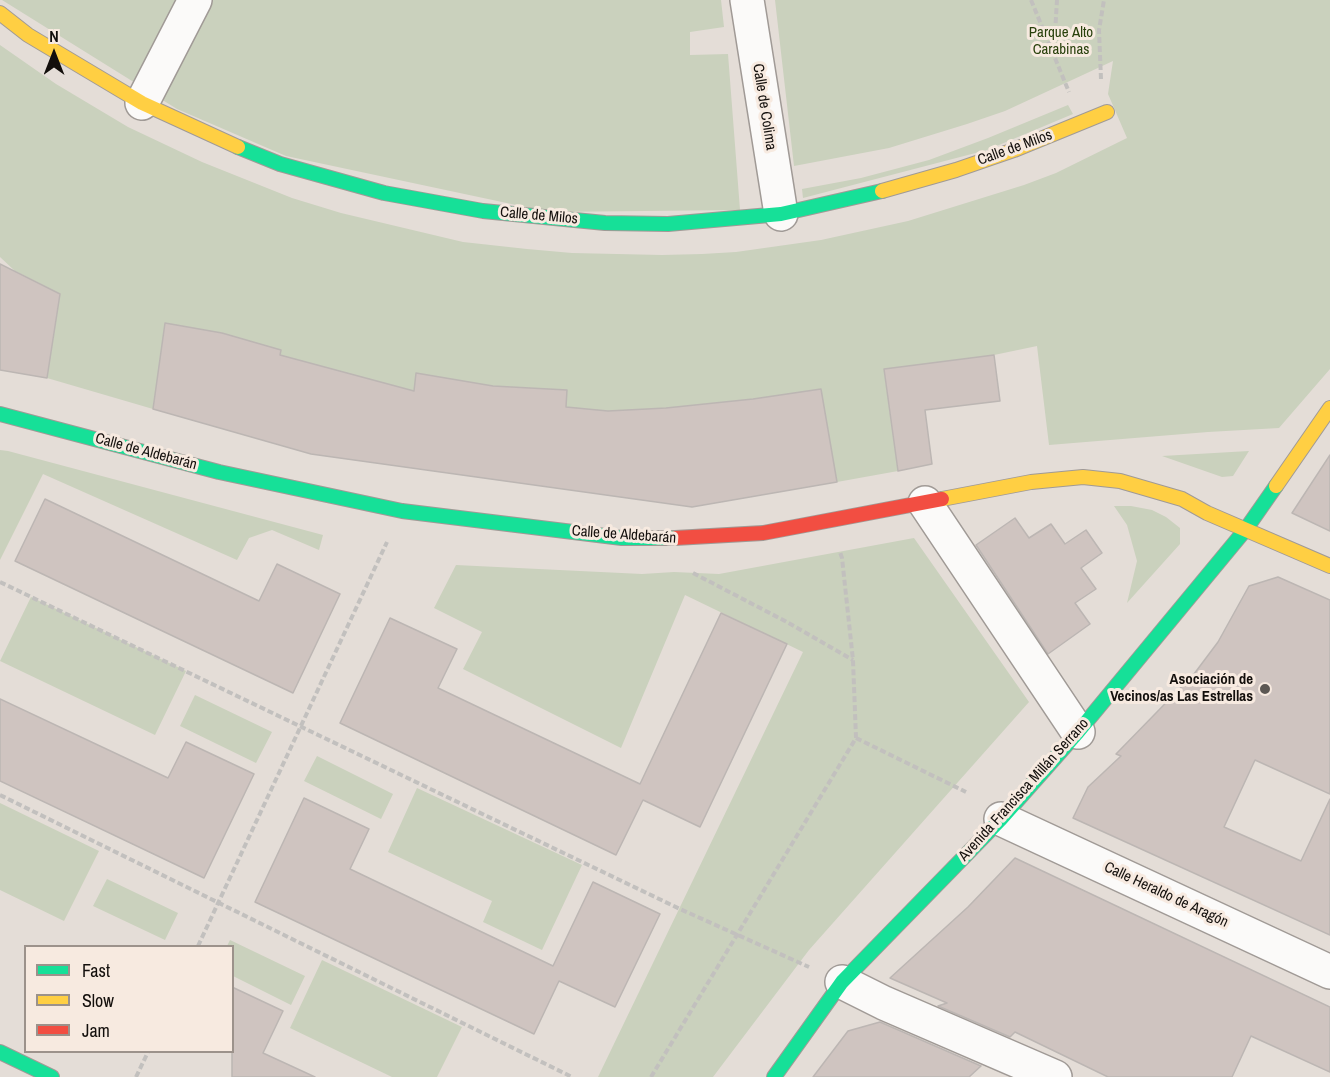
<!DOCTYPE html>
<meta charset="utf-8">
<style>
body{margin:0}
#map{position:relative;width:1330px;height:1077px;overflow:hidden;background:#e4ddd7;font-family:"Archivo Narrow",sans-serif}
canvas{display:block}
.legend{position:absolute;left:24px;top:945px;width:210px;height:108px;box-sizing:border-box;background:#f7eae0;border:2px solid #9c928b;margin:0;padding:8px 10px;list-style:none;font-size:18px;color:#130f0c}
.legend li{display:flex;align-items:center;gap:12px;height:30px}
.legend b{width:30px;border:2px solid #9c928b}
.north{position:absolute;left:24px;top:24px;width:60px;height:60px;-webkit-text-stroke:4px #f7eae0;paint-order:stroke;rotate:0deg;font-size:16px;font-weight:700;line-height:24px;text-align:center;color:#130f0c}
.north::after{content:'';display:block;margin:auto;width:21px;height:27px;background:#130f0c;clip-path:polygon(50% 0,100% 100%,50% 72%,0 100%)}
</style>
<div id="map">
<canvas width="1330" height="1077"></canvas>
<ul class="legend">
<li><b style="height:8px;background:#16e098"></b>Fast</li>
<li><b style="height:8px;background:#ffcf43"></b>Slow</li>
<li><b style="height:8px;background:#f24e42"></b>Jam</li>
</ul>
<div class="north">N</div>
</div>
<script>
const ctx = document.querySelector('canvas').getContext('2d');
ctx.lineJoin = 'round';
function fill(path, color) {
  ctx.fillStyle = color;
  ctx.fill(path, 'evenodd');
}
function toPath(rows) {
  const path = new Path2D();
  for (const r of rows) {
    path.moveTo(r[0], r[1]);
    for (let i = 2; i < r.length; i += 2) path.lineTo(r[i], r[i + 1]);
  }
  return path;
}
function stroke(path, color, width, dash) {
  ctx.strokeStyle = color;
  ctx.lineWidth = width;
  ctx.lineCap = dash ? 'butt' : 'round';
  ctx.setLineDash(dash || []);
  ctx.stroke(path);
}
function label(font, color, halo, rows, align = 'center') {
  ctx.font = font + ' "Archivo Narrow",sans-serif';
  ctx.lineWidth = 6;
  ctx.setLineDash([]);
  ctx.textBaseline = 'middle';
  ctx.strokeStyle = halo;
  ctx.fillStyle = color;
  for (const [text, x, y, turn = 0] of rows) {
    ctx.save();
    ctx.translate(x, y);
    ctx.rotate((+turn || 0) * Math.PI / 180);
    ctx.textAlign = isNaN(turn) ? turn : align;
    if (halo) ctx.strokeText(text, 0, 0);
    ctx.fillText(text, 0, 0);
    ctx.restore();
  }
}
fill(toPath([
 [2,0,721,0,724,27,690,32,690,55,728,54,740,210,549,212,286,156,177,109],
 [775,0,1330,0,1330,369,1279,428,1208,432,1049,445,1037,346,994,355,884,370,898,471,837,482,821,389,753,399,666,408,608,411,566,407,566,390,493,386,414,391,280,355,280,350,222,333,165,323,153,409,47,378,60,294,15,271,0,257,0,45,56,84,128,127,202,162,292,198,341,213,463,242,527,249,572,253,662,255,702,254,736,252,821,240,908,221,1024,185,1056,173,1127,138,1108,94,1113,61,1005,111,967,124,889,148,794,166],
 [1068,105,1073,114,987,150,803,198,802,189,861,178,929,160,988,138],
 [0,450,8,451,323,535,319,550,272,530,249,538,237,560,43,474,0,560],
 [1249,451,1233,476,1222,477,1162,456],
 [1114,506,1131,506,1152,510,1166,517,1180,528,1180,544,1127,603,1137,561,1127,525],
 [914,538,1029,702,809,950,713,1077,598,1077,803,652,685,595,621,748,463,669,482,632,434,608,456,565,642,574,674,572,719,574],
 [31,597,186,671,155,735,0,661],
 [195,695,272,732,256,763,180,726],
 [317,756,393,794,381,819,304,781],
 [417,788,582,865,542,950,483,922,492,901,388,852],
 [0,803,99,851,64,921,0,890],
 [107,879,178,913,165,940,93,906],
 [230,940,305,976,291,1005,233,976,232,946,227,946],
 [322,960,462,1027,437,1077,392,1077,290,1028]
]), '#cad1bd');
const building = toPath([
 [0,264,60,294,47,378,0,370,0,264],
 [165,323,222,333,281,350,280,355,414,391,416,373,493,386,567,390,566,407,608,411,666,408,753,399,821,389,837,482,692,507,311,454,153,409,165,323],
 [994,355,1000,401,925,410,932,464,898,471,884,369,994,355],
 [1330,455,1330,531,1292,513,1330,455],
 [45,499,259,601,277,564,340,594,293,693,15,561,45,499],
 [1015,518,1029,538,1051,524,1065,544,1086,530,1102,553,1081,568,1096,589,1075,603,1090,624,1048,654,976,545,1015,518],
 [1278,577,1330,600,1330,794,1255,760,1224,827,1301,861,1330,799,1330,935,1073,818,1088,787,1121,756,1116,754,1194,674,1218,642,1249,586,1278,577],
 [721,613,787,644,700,827,643,800,616,855,340,723,390,618,457,649,438,688,640,784,721,613],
 [0,699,168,778,186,742,254,774,204,878,0,781,0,699],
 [304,798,369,829,350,869,553,966,593,882,660,914,615,1007,559,981,534,1034,255,902,304,798],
 [1015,858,1330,1007,1330,1072,1251,1036,1232,1077,1108,1077,1015,1032,1010,1037,938,1006,947,1003,890,978,968,907,1015,858],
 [232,987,283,1011,263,1053,315,1077,232,1077,232,987],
 [880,1022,981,1066,969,1077,813,1077,848,1031,880,1022]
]);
fill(building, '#cfc4c0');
stroke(building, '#bcb6b3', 1.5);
const street = toPath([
 [747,0,781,214],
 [142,103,195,0],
 [925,503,1078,732],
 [1001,819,1330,972],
 [842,982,884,1003,1055,1077]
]);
const fast = toPath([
 [238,147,280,164,384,193,483,211,605,223,668,224,781,214,882,191],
 [0,414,219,472,402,511,622,538,675,538],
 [0,1052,52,1077],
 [774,1077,842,982,1001,819,1078,732,1246,529,1276,486]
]);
const slow = toPath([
 [0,13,28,35,142,103,238,147],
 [882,191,956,170,1014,150,1107,112],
 [1276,486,1330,408],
 [942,499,1031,482,1083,477,1120,481,1182,499,1207,513,1330,566]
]);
const jam = toPath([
 [675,538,763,533,942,499]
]);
stroke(street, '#a09a96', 36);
stroke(fast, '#a09a96', 16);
stroke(slow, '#a09a96', 16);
stroke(jam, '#a09a96', 16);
stroke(toPath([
 [1031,0,1069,92],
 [1054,50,1057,0],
 [1101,79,1099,30,1104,0],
 [693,573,785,621,853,660],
 [0,582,680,909,809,967],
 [856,738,966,792],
 [0,795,572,1077],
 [198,946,387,542],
 [136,1077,148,1052],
 [651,1077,856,738,853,660,842,558,840,552]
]), '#c2c0be', 4, [6, 3]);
stroke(street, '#fbfaf9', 33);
stroke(fast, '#16e098', 14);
stroke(slow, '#ffcf43', 14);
stroke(jam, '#f24e42', 14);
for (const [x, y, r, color] of [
 [1265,689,6,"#5c5753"]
]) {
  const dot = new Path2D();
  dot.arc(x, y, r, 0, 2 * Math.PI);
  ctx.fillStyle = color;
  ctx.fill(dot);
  stroke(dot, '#f7eae0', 2);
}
label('15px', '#28400b', '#f7eae0', [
 ["Parque Alto",1061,33],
 ["Carabinas",1061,50]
]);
label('15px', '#130f0c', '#f7eae0', [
 ["Calle de Colima",764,107,81],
 ["Calle de Milos",1015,148,-20],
 ["Calle de Milos",539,216,5],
 ["Calle de Aldebarán",146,452,15],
 ["Calle de Aldebarán",624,535,4],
 ["Avenida Francisca Millán Serrano",1024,790,-48],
 ["Calle Heraldo de Aragón",1166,895,25]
]);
label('bold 15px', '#130f0c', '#f7eae0', [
 ["Asociación de",1253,680],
 ["Vecinos/as Las Estrellas",1253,697]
], 'right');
</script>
